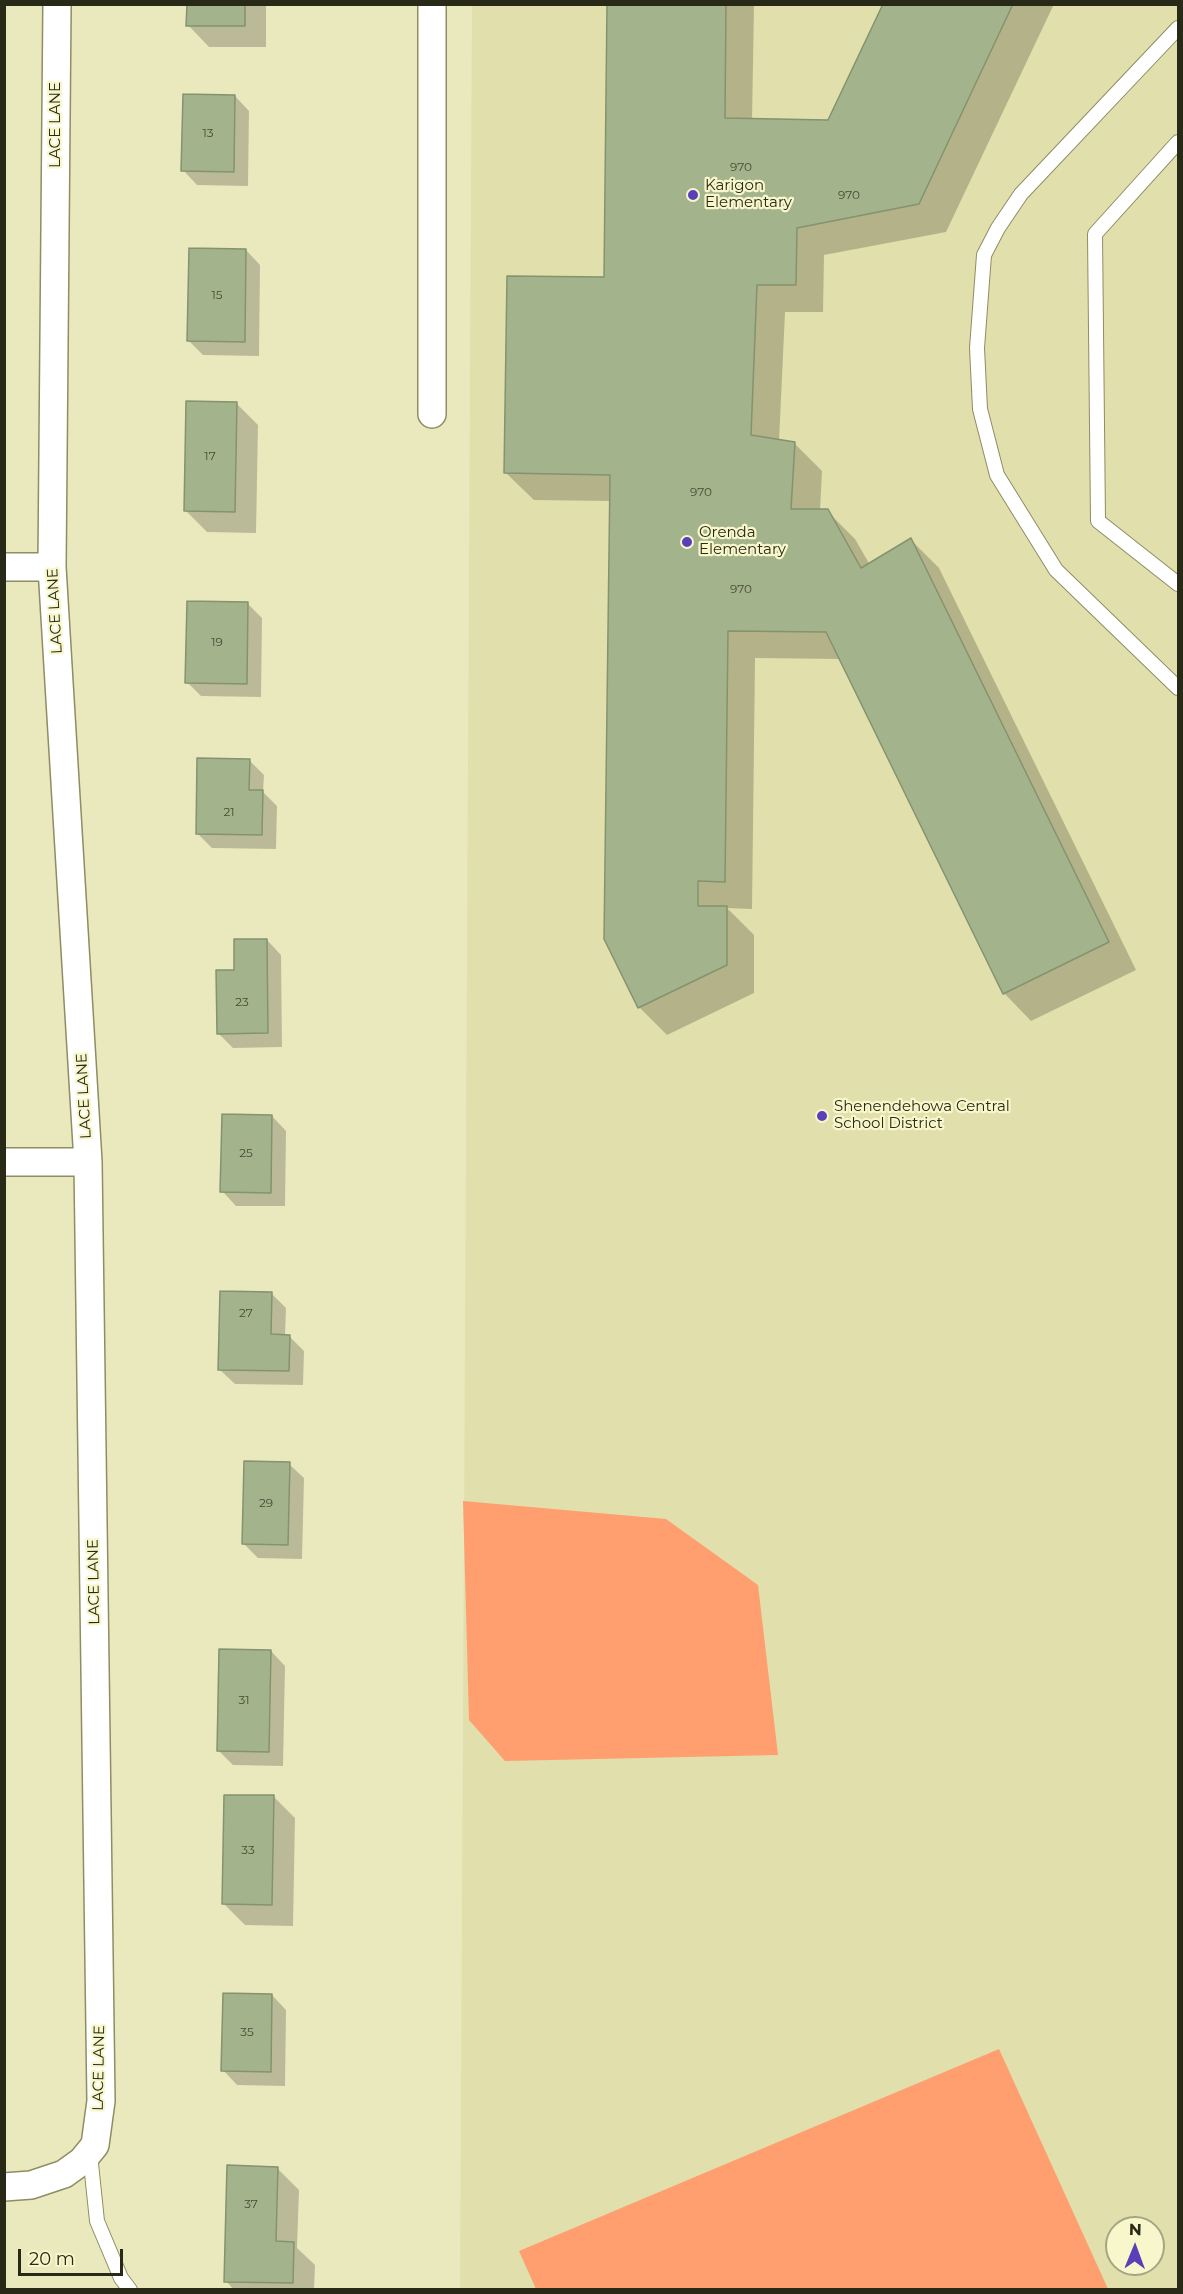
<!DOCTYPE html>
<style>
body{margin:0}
#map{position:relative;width:1183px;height:2294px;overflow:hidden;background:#eae9be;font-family:Montserrat,sans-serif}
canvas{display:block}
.frame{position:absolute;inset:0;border:6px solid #292918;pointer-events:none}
.north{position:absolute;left:1105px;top:2216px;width:60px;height:60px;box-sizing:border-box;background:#f8f7cb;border:2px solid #a5a583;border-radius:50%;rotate:1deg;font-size:16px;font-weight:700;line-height:24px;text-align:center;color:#292918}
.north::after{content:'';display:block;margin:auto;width:21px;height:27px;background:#5740b8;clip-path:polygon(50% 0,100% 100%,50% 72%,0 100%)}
.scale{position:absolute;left:18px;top:2249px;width:105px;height:27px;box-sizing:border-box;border:3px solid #292918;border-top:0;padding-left:8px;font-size:18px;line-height:21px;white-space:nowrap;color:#292918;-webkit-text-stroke:4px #f8f7cb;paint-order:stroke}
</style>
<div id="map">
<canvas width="1183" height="2294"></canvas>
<div class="frame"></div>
<div class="north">N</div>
<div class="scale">20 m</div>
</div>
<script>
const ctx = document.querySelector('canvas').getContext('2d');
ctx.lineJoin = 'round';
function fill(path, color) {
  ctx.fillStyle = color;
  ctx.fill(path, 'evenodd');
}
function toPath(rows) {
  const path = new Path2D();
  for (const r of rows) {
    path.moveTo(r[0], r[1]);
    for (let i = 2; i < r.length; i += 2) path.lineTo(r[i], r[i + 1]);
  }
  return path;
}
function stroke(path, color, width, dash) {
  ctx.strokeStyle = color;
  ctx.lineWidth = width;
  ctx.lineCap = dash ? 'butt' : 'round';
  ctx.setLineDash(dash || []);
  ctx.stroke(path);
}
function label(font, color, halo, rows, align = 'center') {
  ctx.font = font + ' Montserrat,sans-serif';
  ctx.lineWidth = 4.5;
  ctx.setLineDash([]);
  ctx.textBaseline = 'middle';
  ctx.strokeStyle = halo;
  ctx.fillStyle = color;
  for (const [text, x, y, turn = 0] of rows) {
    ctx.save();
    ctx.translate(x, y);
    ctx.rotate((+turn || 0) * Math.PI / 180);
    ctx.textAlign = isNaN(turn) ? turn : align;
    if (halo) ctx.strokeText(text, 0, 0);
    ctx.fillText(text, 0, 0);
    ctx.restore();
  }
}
fill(toPath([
 [472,5,1178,5,1178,2289,460,2289],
 [1117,2228,1153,2228,1153,2264,1117,2264]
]), '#e1dfac');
fill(toPath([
 [463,1501,666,1519,758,1585,778,1755,505,1761,469,1720],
 [999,2049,1108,2289,536,2289,519,2251]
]), '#ff9e6f');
fill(toPath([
 [188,4,266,4,266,47,209,47,188,25],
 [609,4,754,4,752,120,829,121,885,4,1054,4,946,232,824,255,823,312,785,312,779,441,794,443,822,471,820,511,827,511,855,539,870,565,911,540,939,568,1136,970,1031,1021,1004,993,841,659,755,658,752,909,727,908,754,935,754,993,667,1035,639,1007,611,501,534,500,506,473,606,279],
 [235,96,249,111,248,186,197,185,183,170],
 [246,250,260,265,259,356,203,355,188,340],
 [236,403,258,425,256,533,207,532,185,510],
 [248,604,262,618,261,697,201,696,187,682],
 [249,760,264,775,263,792,277,806,276,849,212,848,197,833],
 [267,940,281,955,282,1047,233,1048,218,1033,236,971],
 [272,1116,286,1131,285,1206,236,1206,222,1191],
 [271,1293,286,1308,285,1336,289,1336,304,1351,303,1385,235,1384,220,1370],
 [289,1464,304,1478,302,1559,258,1558,244,1544],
 [271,1651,285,1666,283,1766,233,1765,219,1751],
 [274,1797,295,1818,293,1926,245,1925,223,1903],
 [272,1995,286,2010,285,2086,237,2085,223,2070],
 [277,2168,299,2190,297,2248,315,2265,314,2290,234,2290,226,2281]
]), '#0003');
const building = toPath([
 [187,4,245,4,245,26,186,26,187,4],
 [607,4,726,4,725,118,828,120,883,4,1013,4,919,204,797,228,796,285,757,285,751,435,795,442,791,509,828,509,861,568,911,538,1109,942,1003,994,826,632,728,631,725,882,698,881,698,906,727,906,727,965,638,1008,604,939,610,475,504,473,507,276,604,277,607,4],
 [183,94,235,95,234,172,181,171,183,94],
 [189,248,246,249,245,342,187,341,189,248],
 [186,401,237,402,235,512,184,511,186,401],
 [187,601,248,602,247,684,185,683,187,601],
 [197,758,250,759,249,790,263,790,262,835,196,834,197,758],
 [234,939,267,939,268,1033,217,1034,216,970,234,970,234,939],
 [222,1114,272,1115,271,1193,220,1192,222,1114],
 [220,1291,272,1292,271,1334,290,1335,289,1371,218,1370,220,1291],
 [244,1461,290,1462,288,1545,242,1544,244,1461],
 [219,1649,271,1650,269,1752,217,1751,219,1649],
 [224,1795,274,1795,272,1905,222,1904,224,1795],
 [223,1993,272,1994,271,2072,221,2071,223,1993],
 [227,2165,278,2167,276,2241,294,2242,293,2283,224,2282,227,2165]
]);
fill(building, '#a3b38c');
stroke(building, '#84936e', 1.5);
const service = toPath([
 [1178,28,1021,194,998,228,984,255,977,348,980,409,997,475,1056,570,1178,688],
 [1178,142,1095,234,1098,521,1178,584],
 [90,2154,97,2221,121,2278,130,2290]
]);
const minor = toPath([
 [432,4,432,414],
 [4,567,52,567],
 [4,1162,88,1162],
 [4,2187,31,2185,64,2174,82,2161,95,2145,101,2101,88,1162,52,567,57,4]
]);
stroke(service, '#8e8d64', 16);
stroke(minor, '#8e8d64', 30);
stroke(service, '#fff', 14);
stroke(minor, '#fff', 27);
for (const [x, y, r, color] of [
 [693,195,6,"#5740b8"],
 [687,542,6,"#5740b8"],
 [822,1116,6,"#5740b8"]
]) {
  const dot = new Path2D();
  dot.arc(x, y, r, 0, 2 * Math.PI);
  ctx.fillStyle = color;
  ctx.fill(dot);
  stroke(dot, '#f8f7cb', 2);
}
label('12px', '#484c35', null, [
 ["13",208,133],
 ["970",741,167],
 ["970",849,195],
 ["15",217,295],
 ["17",210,456],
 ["970",701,492],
 ["970",741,589],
 ["19",217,642],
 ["21",229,812],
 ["23",242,1002],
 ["25",246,1153],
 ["27",246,1313],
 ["29",266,1503],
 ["31",244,1700],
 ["33",248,1850],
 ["35",247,2032],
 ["37",251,2204]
]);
label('15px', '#292918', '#f8f7cb', [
 ["LACE LANE",56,125,-90],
 ["LACE LANE",55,611,-93],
 ["LACE LANE",84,1096,-93],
 ["LACE LANE",94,1582,-91],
 ["LACE LANE",99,2068,-89]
]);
label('15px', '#292918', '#f8f7cb', [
 ["Karigon",705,186],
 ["Elementary",705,203],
 ["Orenda",699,533],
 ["Elementary",699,550],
 ["Shenendehowa Central",834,1107],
 ["School District",834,1124]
], 'left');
</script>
